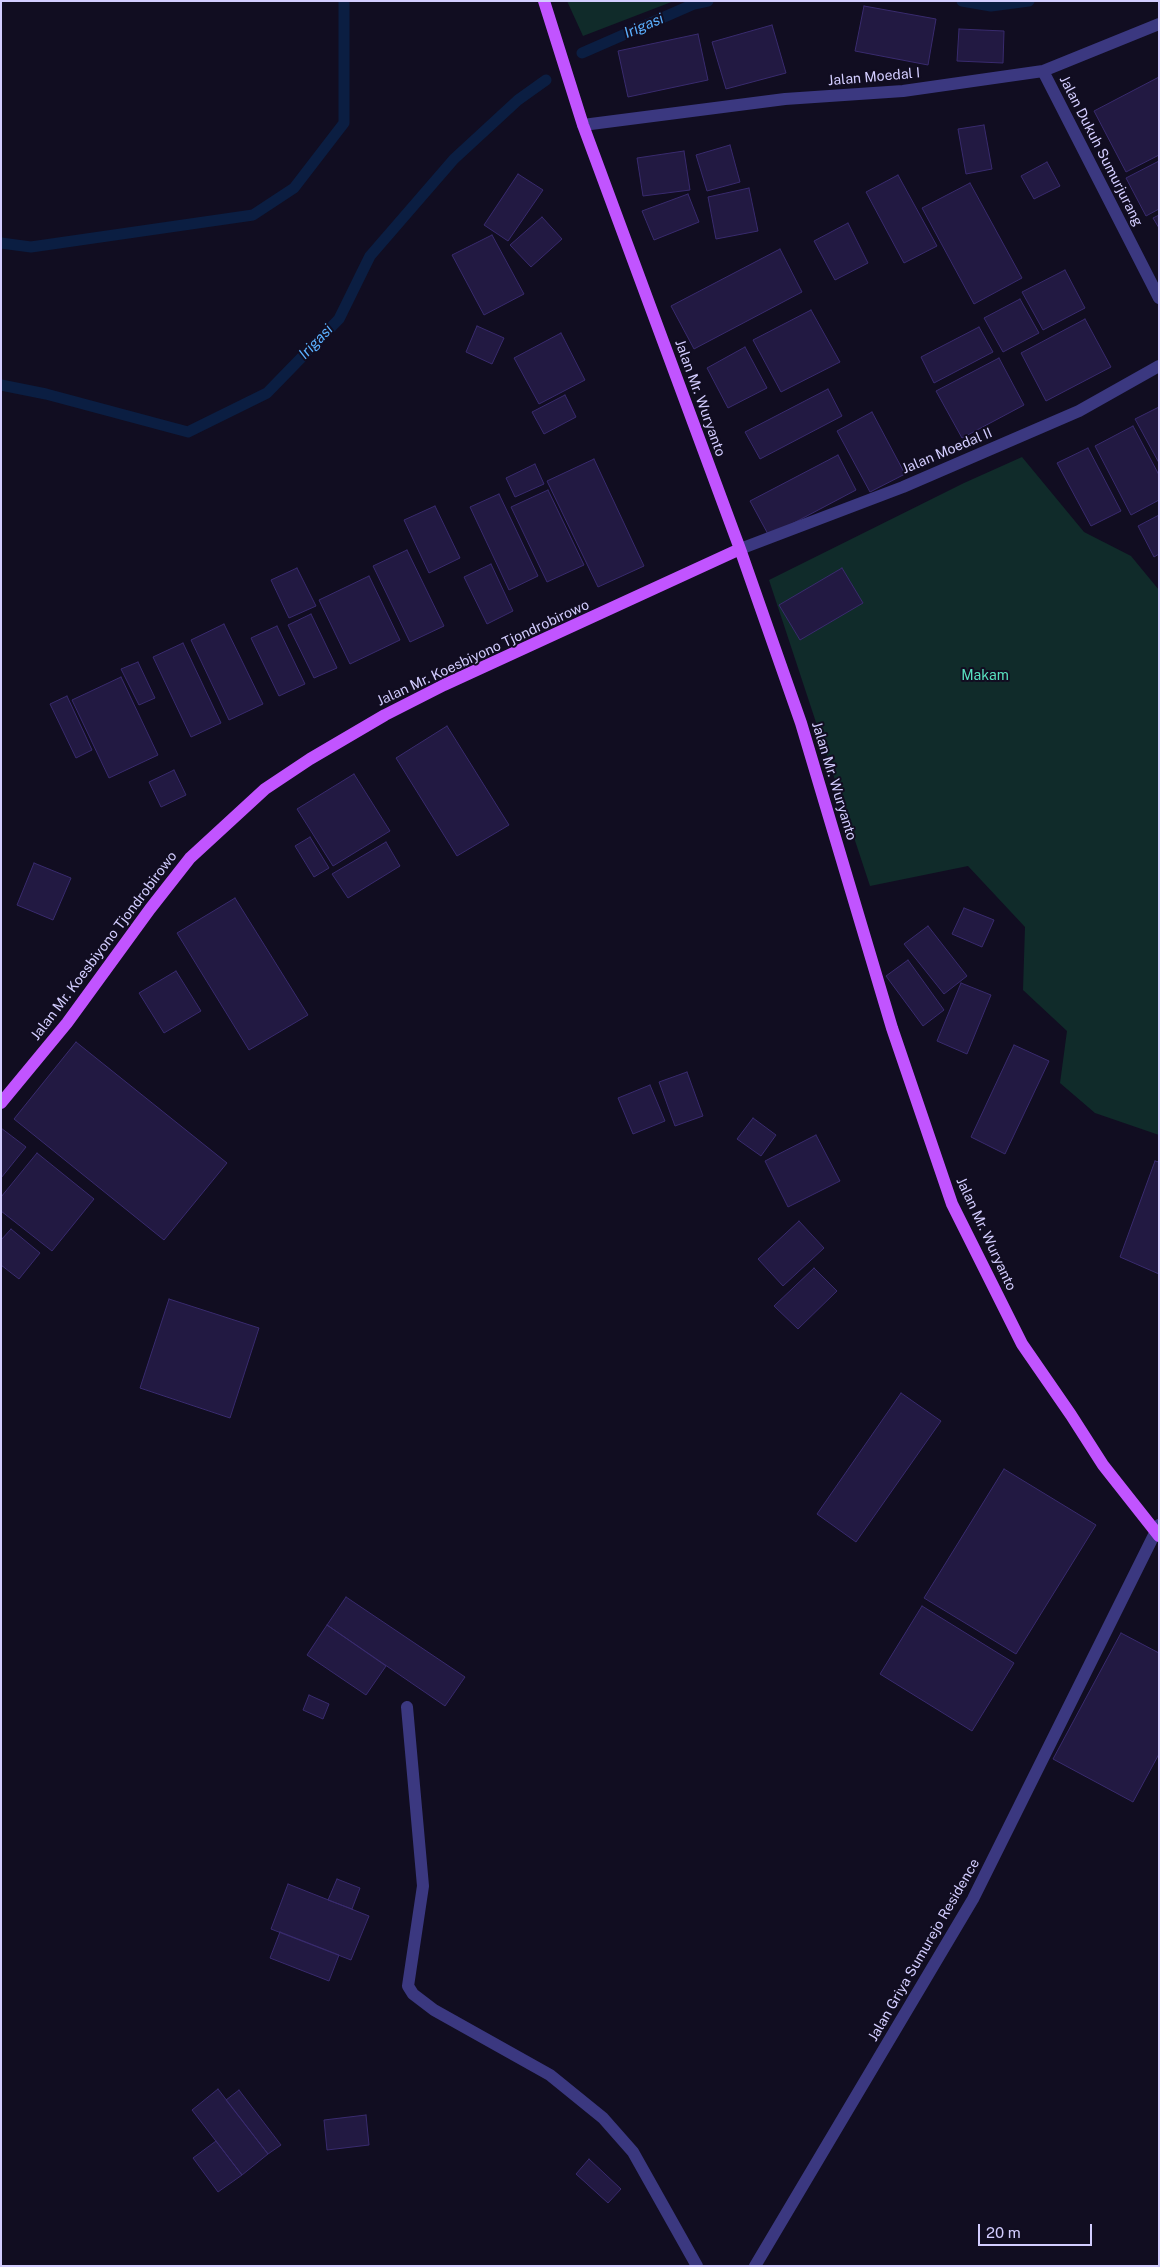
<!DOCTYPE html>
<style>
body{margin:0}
#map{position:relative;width:1160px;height:2267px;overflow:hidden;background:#110d21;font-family:"Public Sans",sans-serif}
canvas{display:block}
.frame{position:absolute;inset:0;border:2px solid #d3cdff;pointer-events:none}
.scale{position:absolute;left:978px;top:2224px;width:114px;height:22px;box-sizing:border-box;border:2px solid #d3cdff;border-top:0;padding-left:6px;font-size:15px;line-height:18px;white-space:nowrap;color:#d3cdff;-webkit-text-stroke:4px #110d21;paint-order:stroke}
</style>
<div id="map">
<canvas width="1160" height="2267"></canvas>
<div class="frame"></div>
<div class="scale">20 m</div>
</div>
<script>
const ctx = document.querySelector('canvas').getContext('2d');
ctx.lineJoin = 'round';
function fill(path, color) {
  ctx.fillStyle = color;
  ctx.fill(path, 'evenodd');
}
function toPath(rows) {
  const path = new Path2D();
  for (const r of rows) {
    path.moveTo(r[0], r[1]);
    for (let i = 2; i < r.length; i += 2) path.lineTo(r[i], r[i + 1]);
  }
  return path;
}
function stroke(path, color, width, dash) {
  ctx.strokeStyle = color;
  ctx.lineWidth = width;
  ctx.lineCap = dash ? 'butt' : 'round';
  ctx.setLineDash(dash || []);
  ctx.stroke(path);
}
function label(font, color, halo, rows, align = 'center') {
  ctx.font = font + ' "Public Sans",sans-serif';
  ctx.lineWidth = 4;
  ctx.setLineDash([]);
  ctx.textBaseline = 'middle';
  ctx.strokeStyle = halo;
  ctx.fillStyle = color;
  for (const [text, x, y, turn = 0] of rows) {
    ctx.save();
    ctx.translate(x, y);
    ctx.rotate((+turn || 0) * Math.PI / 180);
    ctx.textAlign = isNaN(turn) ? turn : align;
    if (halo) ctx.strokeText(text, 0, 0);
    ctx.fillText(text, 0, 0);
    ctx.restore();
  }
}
fill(toPath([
 [567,1,674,1,583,36],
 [1022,457,1084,532,1131,556,1159,590,1159,1135,1095,1113,1060,1083,1067,1031,1023,990,1025,927,968,866,870,886,769,580,964,483]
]), '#102b2a');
stroke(toPath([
 [962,1,991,6,1029,1],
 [582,53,694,4,708,1],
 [1,243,31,247,253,215,294,188,344,123,344,1],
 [1,385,46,394,188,432,267,393,339,319,370,256,454,159,518,100,546,80]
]), '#0b1e42', 11);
const building = toPath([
 [864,6,936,19,928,65,855,51,864,6],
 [772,25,786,73,726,89,712,42,772,25],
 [959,29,1004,31,1003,63,957,61,959,29],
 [698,34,708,80,628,97,618,51,698,34],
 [1159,77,1159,155,1126,172,1094,111,1159,77],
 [984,125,992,169,966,174,958,129,984,125],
 [730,145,740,182,707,191,696,155,730,145],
 [684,151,690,190,643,196,637,158,684,151],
 [1159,161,1159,209,1146,216,1126,178,1159,161],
 [1047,162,1060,186,1034,199,1021,176,1047,162],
 [518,174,543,190,508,241,484,225,518,174],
 [898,175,937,246,904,263,866,192,898,175],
 [970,183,1022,278,974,304,922,208,970,183],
 [749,188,758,231,716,239,708,197,749,188],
 [688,194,699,222,654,240,642,211,688,194],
 [1159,215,1159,228,1153,218,1159,215],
 [542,217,562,239,531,267,510,245,542,217],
 [848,223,868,263,835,280,814,241,848,223],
 [492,235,524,294,484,315,452,255,492,235],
 [780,249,802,292,694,349,671,306,780,249],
 [1065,270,1085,308,1043,330,1022,292,1065,270],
 [1020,299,1039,333,1003,352,984,318,1020,299],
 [811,310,840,362,781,392,753,340,811,310],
 [1085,319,1111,367,1046,401,1021,353,1085,319],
 [477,326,504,338,492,364,466,352,477,326],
 [979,327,993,352,934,383,921,357,979,327],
 [561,333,585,380,539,404,514,358,561,333],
 [745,347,767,388,728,408,707,368,745,347],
 [999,358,1024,405,962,438,936,391,999,358],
 [828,389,842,416,760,459,745,432,828,389],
 [565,395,576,417,544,434,532,412,565,395],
 [1159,407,1159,463,1135,419,1159,407],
 [872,412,905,474,870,492,837,431,872,412],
 [1133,426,1159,475,1159,500,1131,515,1095,446,1133,426],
 [1088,448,1121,511,1091,526,1057,463,1088,448],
 [838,455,856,490,769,536,750,501,838,455],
 [594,459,644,566,598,587,547,481,594,459],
 [535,464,544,484,515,497,506,478,535,464],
 [548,490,584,565,547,582,511,507,548,490],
 [499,494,538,576,509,590,470,507,499,494],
 [435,506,460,558,429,573,404,520,435,506],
 [1159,515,1159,554,1154,557,1138,526,1159,515],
 [407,550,444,626,410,642,373,566,407,550],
 [491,564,513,611,487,624,464,577,491,564],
 [297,568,316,606,289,618,271,580,297,568],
 [842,568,863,603,800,640,779,605,842,568],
 [369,576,400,640,350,664,319,600,369,576],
 [311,614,337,668,314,678,288,625,311,614],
 [224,624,263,704,229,720,191,640,224,624],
 [277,626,305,684,279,696,251,638,277,626],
 [183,643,221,723,191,737,153,657,183,643],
 [138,662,155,698,139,705,121,669,138,662],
 [121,677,158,755,109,778,72,700,121,677],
 [67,696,92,750,76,758,50,704,67,696],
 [447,726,509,825,457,856,396,758,447,726],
 [174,770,186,795,161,807,149,782,174,770],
 [354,774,390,831,333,866,297,809,354,774],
 [310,837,329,868,314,877,295,846,310,837],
 [386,842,400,866,348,898,332,874,386,842],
 [34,863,71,878,53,920,17,905,34,863],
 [235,898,308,1015,249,1050,177,933,235,898],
 [964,908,994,920,982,947,952,934,964,908],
 [928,926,967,976,944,994,904,944,928,926],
 [908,960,944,1010,923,1026,886,976,908,960],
 [176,971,201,1011,164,1033,139,993,176,971],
 [961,983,991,995,967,1054,937,1041,961,983],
 [76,1042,227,1163,164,1240,14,1119,76,1042],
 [1014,1045,1049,1061,1005,1154,971,1137,1014,1045],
 [687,1072,703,1116,675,1126,659,1082,687,1072],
 [650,1085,665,1121,633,1134,618,1098,650,1085],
 [753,1118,776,1135,761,1156,737,1139,753,1118],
 [1,1128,26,1147,1,1178,1,1128],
 [816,1135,840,1181,788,1207,765,1161,816,1135],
 [37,1153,94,1199,52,1251,1,1211,1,1197,37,1153],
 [1155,1161,1159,1162,1159,1274,1120,1257,1155,1161],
 [799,1221,824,1248,783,1286,758,1259,799,1221],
 [11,1229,40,1253,19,1279,1,1265,1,1240,11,1229],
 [814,1268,837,1291,798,1329,774,1306,814,1268],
 [169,1299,259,1328,230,1418,140,1388,169,1299],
 [901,1393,941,1421,856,1542,817,1514,901,1393],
 [1004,1469,1096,1525,1016,1654,924,1598,1004,1469],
 [346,1597,465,1677,445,1706,327,1625,346,1597],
 [922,1606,1014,1663,972,1731,880,1674,922,1606],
 [327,1625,386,1666,366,1695,307,1655,327,1625],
 [1121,1633,1159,1653,1159,1754,1133,1802,1053,1759,1121,1633],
 [309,1695,329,1704,323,1719,303,1710,309,1695],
 [337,1879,360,1888,352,1909,328,1900,337,1879],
 [288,1884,369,1916,351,1960,271,1929,288,1884],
 [280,1932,339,1955,329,1981,270,1958,280,1932],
 [218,2089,268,2154,242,2175,192,2110,218,2089],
 [239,2090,281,2145,268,2154,226,2100,239,2090],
 [366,2115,369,2145,327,2150,324,2120,366,2115],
 [216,2141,242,2175,218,2192,193,2158,216,2141],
 [589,2159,621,2189,608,2203,576,2174,589,2159]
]);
fill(building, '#221942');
stroke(building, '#392b6e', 1);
stroke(toPath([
 [1043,71,1159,298],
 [583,125,785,99,903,91,1043,71,1159,24],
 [740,549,903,487,1079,411,1159,366],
 [407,1707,423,1886,408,1986,413,1994,434,2010,550,2075,603,2118,633,2152,697,2266],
 [755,2266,973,1899,1159,1525]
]), '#3b3880', 12);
stroke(toPath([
 [544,1,583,125,740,549,801,723,892,1028,952,1204,1022,1344,1071,1415,1103,1465,1159,1536],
 [1,1103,67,1023,150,909,190,858,265,789,310,759,385,715,444,685,740,549]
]), '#c154ff', 12);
label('14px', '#d3cdff', '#110d21', [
 ["Jalan Moedal I",874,77,-5],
 ["Jalan Dukuh Sumurjurang",1101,151,63],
 ["Jalan Mr. Wuryanto",700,398,70],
 ["Jalan Moedal II",947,451,-23],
 ["Jalan Mr. Koesbiyono Tjondrobirowo",483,653,-25],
 ["Jalan Mr. Wuryanto",834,781,73],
 ["Jalan Mr. Koesbiyono Tjondrobirowo",104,946,-53],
 ["Jalan Mr. Wuryanto",986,1234,65],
 ["Jalan Griya Sumurejo Residence",924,1950,-60]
]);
label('14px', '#58dfbf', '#110d21', [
 ["Makam",985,676]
]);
label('italic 15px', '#5bb0ff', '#110d21', [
 ["Irigasi",644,26,-23],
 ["Irigasi",316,342,-46]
]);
</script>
